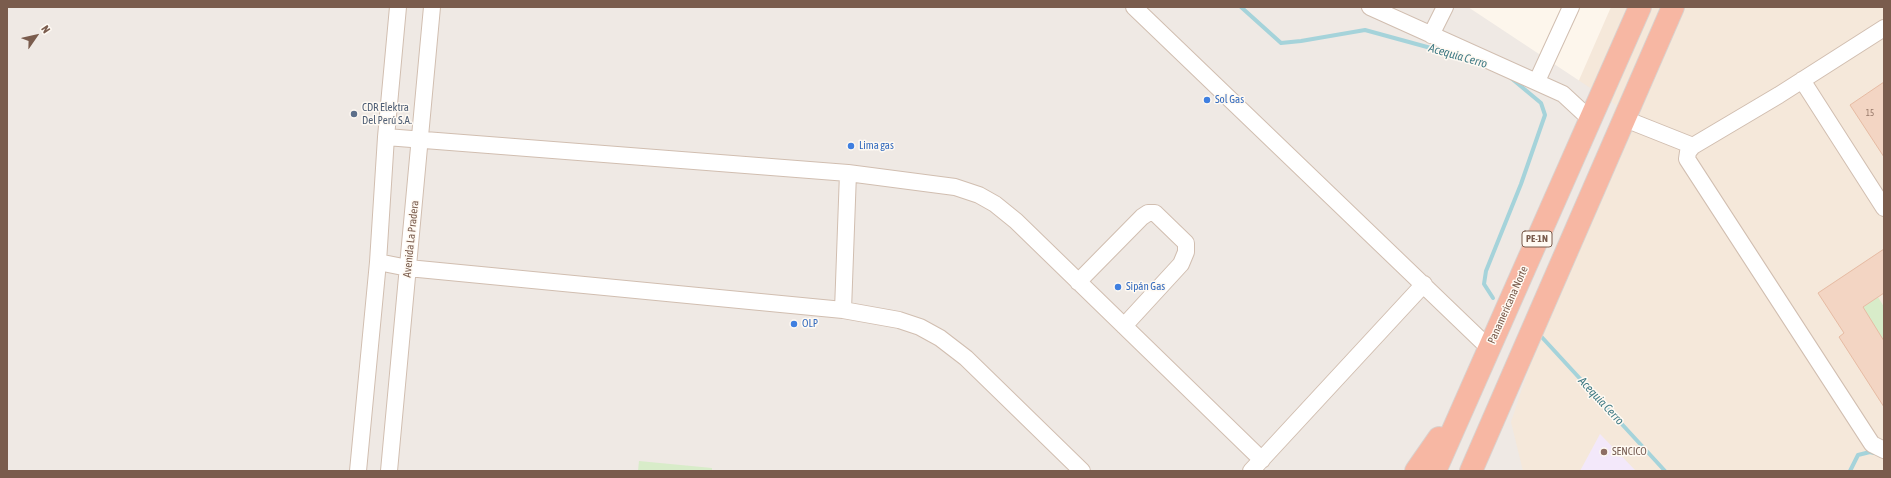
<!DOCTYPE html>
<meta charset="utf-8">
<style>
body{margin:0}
#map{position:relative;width:1891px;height:478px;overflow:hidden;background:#fdf6ec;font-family:"Asap Condensed",sans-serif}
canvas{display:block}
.frame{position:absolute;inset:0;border:8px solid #7a5c4d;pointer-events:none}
.north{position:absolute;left:16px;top:16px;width:40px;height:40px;-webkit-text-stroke:3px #fffaf3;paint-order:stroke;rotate:56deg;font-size:11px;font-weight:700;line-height:16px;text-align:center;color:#7a5c4d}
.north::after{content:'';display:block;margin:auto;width:14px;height:18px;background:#7a5c4d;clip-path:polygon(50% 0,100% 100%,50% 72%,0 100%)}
</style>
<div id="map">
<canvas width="1891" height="478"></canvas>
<div class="frame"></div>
<div class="north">N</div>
</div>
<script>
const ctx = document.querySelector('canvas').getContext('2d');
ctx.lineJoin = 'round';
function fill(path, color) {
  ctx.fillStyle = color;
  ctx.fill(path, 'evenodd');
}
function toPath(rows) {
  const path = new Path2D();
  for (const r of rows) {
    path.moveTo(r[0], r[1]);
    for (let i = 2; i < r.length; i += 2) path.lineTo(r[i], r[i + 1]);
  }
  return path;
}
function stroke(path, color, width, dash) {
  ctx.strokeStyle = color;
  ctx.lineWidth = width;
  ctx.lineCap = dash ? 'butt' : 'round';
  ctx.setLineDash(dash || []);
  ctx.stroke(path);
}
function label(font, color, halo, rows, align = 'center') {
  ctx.font = font + ' "Asap Condensed",sans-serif';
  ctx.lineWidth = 3;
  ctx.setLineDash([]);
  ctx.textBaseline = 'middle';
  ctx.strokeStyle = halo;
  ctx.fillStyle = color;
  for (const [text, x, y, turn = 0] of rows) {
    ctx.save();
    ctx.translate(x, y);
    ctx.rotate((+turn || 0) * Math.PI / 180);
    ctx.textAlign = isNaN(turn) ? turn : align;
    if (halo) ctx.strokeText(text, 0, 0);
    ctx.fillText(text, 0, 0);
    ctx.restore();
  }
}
fill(toPath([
 [1611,7,1884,7,1884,471,1399,471,1433,414]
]), '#f5e8da');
fill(toPath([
 [7,7,1468,7,1616,105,1511,422,1523,471,7,471]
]), '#efe9e4');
fill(toPath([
 [1600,434,1636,471,1580,471]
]), '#f3e8fa');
fill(toPath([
 [1878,297,1884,307,1884,341,1863,307],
 [639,461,712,468,712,471,638,471]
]), '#d8ecc9');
stroke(toPath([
 [1241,7,1281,43,1301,41,1365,30,1460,56],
 [1493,298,1484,284,1486,271,1521,184,1545,115,1541,103,1511,78],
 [1538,333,1665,471],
 [1850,471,1858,455,1870,452,1874,453]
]), '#a5d3da', 4);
const building = toPath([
 [1884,82,1884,157,1850,105,1884,82],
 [1884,249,1884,293,1863,307,1884,341,1884,407,1839,337,1844,333,1818,293,1884,249]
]);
fill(building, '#f3d5c3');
stroke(building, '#e6bba3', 1);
const minor = toPath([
 [1134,7,1489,348],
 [1370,7,1563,94,1590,119],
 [1884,28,1779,95,1693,146,1688,152,1687,159,1872,444,1884,450],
 [1431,35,1445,7],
 [1802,80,1884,208],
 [1537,81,1571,7],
 [1625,119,1693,146],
 [386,137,848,173,955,187,979,195,995,204,1016,221,1262,460],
 [378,262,408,268,843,310,899,320,920,327,940,338,966,358,1082,471],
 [1078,282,1142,217,1148,213,1155,213,1186,243,1186,252,1181,264,1124,326],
 [843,310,848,173],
 [358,471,378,262,386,137,398,7],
 [389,471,432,7],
 [1251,471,1424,284]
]);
const highway = toPath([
 [1416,471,1439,438],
 [1435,471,1640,7],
 [1471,471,1673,7]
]);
stroke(minor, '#d1beb0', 18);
stroke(highway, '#dad1cd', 24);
stroke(minor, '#fff', 16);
stroke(highway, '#f7b7a3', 22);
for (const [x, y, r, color] of [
 [1207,100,4,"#3f7fe0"],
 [354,114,4,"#5c6f8a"],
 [851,146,4,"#3f7fe0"],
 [1118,287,4,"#3f7fe0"],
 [794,324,4,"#3f7fe0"],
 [1604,452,4,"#8d6e63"]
]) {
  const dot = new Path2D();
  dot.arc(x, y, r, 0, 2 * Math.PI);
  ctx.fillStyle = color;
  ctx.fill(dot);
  stroke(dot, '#fffaf3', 1.5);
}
label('9px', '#987a6a', null, [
 ["15",1870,113]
]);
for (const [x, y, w] of [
 [1537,239,30]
]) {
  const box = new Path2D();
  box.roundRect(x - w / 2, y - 8, w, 16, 3);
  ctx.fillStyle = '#fffaf3';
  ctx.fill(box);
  stroke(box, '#7a5c4d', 1);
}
label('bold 10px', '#7a5c4d', null, [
 ["PE-1N",1537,239]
]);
label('11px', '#366cbe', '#fffaf3', [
 ["Sol Gas",1215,100],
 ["Lima gas",859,146],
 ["Sipán Gas",1126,287],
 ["OLP",802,324]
], 'left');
label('11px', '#4e5e75', '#fffaf3', [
 ["CDR Elektra",362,108],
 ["Del Perú S.A.",362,121]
], 'left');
label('11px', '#7a5c4d', '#fffaf3', [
 ["Avenida La Pradera",411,239,-84],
 ["Panamericana Norte",1508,305,-66]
]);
label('11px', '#785e54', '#fffaf3', [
 ["SENCICO",1612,452]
], 'left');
label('italic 12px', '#437c86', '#fffaf3', [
 ["Acequia Cerro",1458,56,16],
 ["Acequia Cerro",1601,401,47]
]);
</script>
